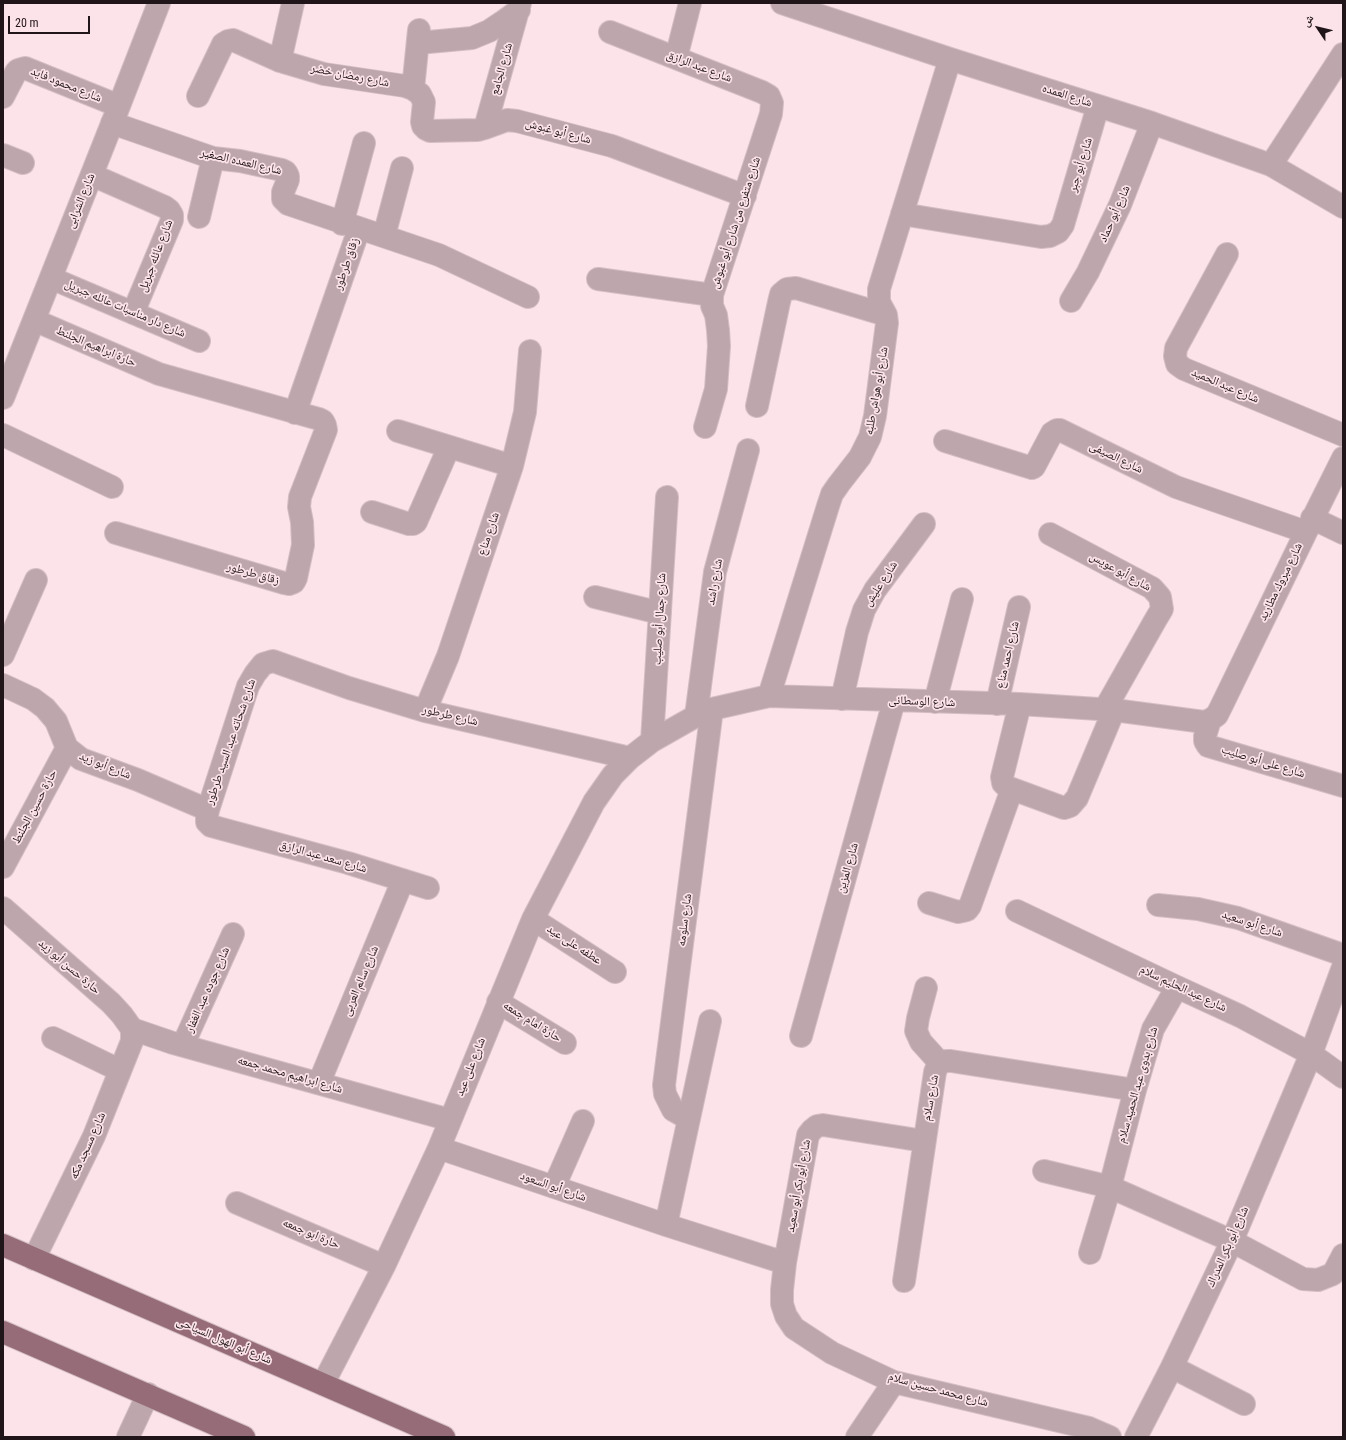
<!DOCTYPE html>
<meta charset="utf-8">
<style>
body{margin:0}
#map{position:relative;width:1346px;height:1440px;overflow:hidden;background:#fce3ea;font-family:"Roboto Condensed","Noto Naskh Arabic",sans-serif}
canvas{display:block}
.frame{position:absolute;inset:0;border:4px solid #201518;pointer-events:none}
.north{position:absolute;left:1298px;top:8px;width:40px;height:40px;-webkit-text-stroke:3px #fce3ea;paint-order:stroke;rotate:305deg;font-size:11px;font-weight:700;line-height:16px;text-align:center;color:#201518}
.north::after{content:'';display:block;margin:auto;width:14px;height:18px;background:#201518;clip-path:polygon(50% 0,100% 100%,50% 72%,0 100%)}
.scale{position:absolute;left:8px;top:16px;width:82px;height:18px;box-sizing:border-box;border:2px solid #201518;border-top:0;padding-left:5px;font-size:12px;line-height:14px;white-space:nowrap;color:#201518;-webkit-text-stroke:3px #fce3ea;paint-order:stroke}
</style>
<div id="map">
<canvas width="1346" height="1440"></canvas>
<div class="frame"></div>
<div class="north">ش</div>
<div class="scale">20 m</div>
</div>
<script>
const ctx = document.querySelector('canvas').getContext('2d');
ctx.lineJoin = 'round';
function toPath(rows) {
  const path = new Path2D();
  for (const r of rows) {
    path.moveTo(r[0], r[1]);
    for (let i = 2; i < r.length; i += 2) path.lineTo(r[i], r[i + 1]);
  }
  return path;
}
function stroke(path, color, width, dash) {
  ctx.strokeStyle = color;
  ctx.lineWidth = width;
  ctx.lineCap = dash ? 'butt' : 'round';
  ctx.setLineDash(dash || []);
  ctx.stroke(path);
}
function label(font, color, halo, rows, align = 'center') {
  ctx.font = font + ' "Roboto Condensed","Noto Naskh Arabic",sans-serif';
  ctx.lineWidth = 3.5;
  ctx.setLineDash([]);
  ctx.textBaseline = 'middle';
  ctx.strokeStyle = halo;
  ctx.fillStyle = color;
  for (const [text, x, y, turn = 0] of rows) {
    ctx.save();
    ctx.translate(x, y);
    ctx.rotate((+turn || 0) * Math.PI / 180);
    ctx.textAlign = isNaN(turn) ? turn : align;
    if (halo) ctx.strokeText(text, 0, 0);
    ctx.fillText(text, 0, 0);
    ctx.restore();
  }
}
const minor = toPath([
 [782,3,950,59,1152,123,1271,165,1343,207],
 [610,32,762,92,769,96,772,103,771,114,712,295,712,306,716,315,718,330,719,346,716,389,705,427],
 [418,43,472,38,489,31,504,21,519,10],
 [676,58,690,3],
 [280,61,293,3],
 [413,89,419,30],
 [198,96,223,44,228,41,233,40,280,61,324,74,405,86,413,89,420,94,424,102,422,122,423,126,426,129,430,131,478,130,485,128,507,120,517,121,612,146,745,196],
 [3,97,16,72,18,70,25,68,119,106],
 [112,123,213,158,240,161,282,170,286,172,288,176,288,180,283,192,283,199,288,204,439,255,528,297],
 [485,128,520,3],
 [3,155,23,163],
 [1271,165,1343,54],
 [92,175,165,207,169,210,172,215,172,220,133,313],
 [902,214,1041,237,1050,236,1058,232,1063,225,1098,106],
 [199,217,213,158],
 [342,224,364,143],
 [384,236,402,168],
 [1227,254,1176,348,1175,356,1177,364,1184,369,1343,435],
 [51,278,199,341],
 [598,279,712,295],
 [1071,301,1088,272,1120,205,1152,123],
 [34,320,159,374,319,419,323,421,325,425,326,430,300,497,299,507,302,522,303,545,296,578,294,582,289,584,284,583,116,533],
 [3,398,119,106,159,3],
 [757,406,779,302,781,294,787,289,796,288,886,315],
 [295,413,359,229],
 [398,431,512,466],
 [3,435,112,487],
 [945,441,1032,468,1034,467,1052,433,1057,430,1060,430,1176,487,1306,532],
 [372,512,409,524,413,524,416,522,449,447],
 [1312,518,1343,533],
 [1050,534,1152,588,1160,597,1162,609,1156,619,1105,709],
 [595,597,660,613],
 [3,655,36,580],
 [3,685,33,699,45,708,56,721,67,748,81,759,138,780,208,810],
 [769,696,828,506,832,494,839,484,860,457,870,437,875,416,887,323,886,315,879,302,879,289,950,59],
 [842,699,857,632,864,610,875,590,924,524],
 [935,702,962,599],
 [997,704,1019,607],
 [1020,704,1002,777,1003,783,1007,787,1064,808,1070,806,1077,798,1114,710],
 [425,711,448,656,512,466,525,412,530,351],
 [696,716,715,572,748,450],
 [1210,720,1205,736,1205,741,1208,746,1343,786],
 [652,741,667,497],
 [3,867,67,748],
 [428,888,348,863,211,826,207,822,207,816,208,810,248,686,255,674,263,664,273,661,349,688,425,711,630,758],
 [929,903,958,912,967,910,970,906,1012,789],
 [1158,905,1198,909,1238,918,1343,955],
 [3,908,111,1003,122,1015,132,1029],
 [1017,911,1177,987,1240,1016,1311,1054,1343,1077],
 [533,919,615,972],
 [926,988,918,1018,916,1031,921,1042,940,1063],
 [498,1002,565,1043],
 [132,1029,173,1043,450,1120],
 [801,1036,894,701],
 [53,1038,119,1070],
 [183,1045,233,934],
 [319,1083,403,880],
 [689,1119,673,1110,665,1094,664,1085,712,709],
 [924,1141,823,1125,817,1126,812,1130,808,1135,785,1263,782,1290,782,1304,786,1316,794,1328,832,1353,894,1382,1089,1428,1110,1437],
 [439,1148,666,1225,785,1263],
 [1044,1171,1110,1187,1232,1241,1303,1279,1318,1280,1333,1274,1343,1255],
 [554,1187,583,1121],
 [237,1203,384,1266],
 [666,1225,710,1021],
 [1090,1253,1110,1187,1135,1090,1153,1029,1177,987],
 [34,1259,94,1136,132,1041,132,1029],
 [904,1281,935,1072,937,1067,940,1063,946,1061,951,1061,1135,1090],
 [1172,1367,1244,1404],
 [323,1384,384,1266,439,1148,533,919,594,802,613,775,630,758,652,741,696,716,712,709,769,696,1020,704,1114,710,1204,722,1210,720,1217,715,1221,707,1306,532,1343,458],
 [128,1437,148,1394],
 [857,1437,894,1382],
 [1136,1437,1172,1367,1232,1241,1311,1054,1343,967]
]);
const major = toPath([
 [3,1245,444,1437],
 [3,1332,244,1437]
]);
stroke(minor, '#d4bec4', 24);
stroke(major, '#d4bec4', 24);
stroke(minor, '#bda6ac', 22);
stroke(major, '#956c78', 22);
label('12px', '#201518', '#fce3ea', [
 ["شارع عبد الرازق",699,67,21],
 ["شارع الجامع",502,69,-74],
 ["شارع رمضان خضر",350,76,11],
 ["شارع محمود فايد",66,85,22],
 ["شارع العمده",1067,96,18],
 ["شارع أبو غبوش",558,132,15],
 ["شارع العمده الصغير",241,162,13],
 ["شارع أبو جبر",1081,165,-73],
 ["شارع الشرابى",81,201,-68],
 ["شارع أبو حماد",1115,214,-66],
 ["شارع متفرع من شارع أبو غبوش",736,223,-72],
 ["شارع عائله جبريل",156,256,-69],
 ["زقاق طرطور",347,264,-71],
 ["شارع دار مناسبات عائله جبريل",125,309,23],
 ["حارة ابراهيم الجلنط",96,347,23],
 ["شارع عبد الحميد",1225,386,23],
 ["شارع أبو هواش طلبه",877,391,-80],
 ["شارع الصيفى",1116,458,26],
 ["شارع مناع",489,534,-71],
 ["شارع أبو عويس",1120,572,29],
 ["زقاق طرطور",253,574,16],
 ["شارع راشد",715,582,-80],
 ["شارع مبروك مطاريد",1281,582,-64],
 ["شارع عليش",881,584,-57],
 ["شارع جمال أبو صليب",660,619,-87],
 ["شارع احمد مناع",1008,655,-77],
 ["شارع الوسطانى",922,702,2],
 ["شارع طرطور",450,716,13],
 ["شارع شحاته عبد السيد طرطور",231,742,-71],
 ["شارع على أبو صليب",1263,762,17],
 ["شارع أبو زيد",105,766,22],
 ["حارة حسين الجلنط",35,807,-62],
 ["شارع سعد عبد الرازق",323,857,16],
 ["شارع المزين",848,868,-74],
 ["شارع سلومه",685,920,-83],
 ["شارع أبو سعيد",1252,924,18],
 ["عطفه على عيد",574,945,33],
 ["حارة حسن أبو زيد",69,967,41],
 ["شارع سالم العربى",361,981,-67],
 ["شارع عبد الحليم سلام",1183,989,25],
 ["شارع جوده عبد الغفار",208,990,-66],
 ["حارة امام جمعه",532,1022,32],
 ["شارع على عيد",471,1067,-68],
 ["شارع ابراهيم محمد جمعه",290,1075,16],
 ["شارع بدوى عبد الحميد سلام",1138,1085,-74],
 ["شارع سلام",931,1098,-80],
 ["شارع مسجد مكه",88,1146,-66],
 ["شارع أبو بكر أبو سعيد",799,1186,-80],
 ["شارع أبو السعود",553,1187,19],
 ["حارة ابو جمعه",311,1234,23],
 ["شارع أبو بكر المدراك",1228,1247,-66],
 ["شارع أبو الهول السياحى",224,1341,23],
 ["شارع محمد حسين سلام",938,1390,15]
]);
</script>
